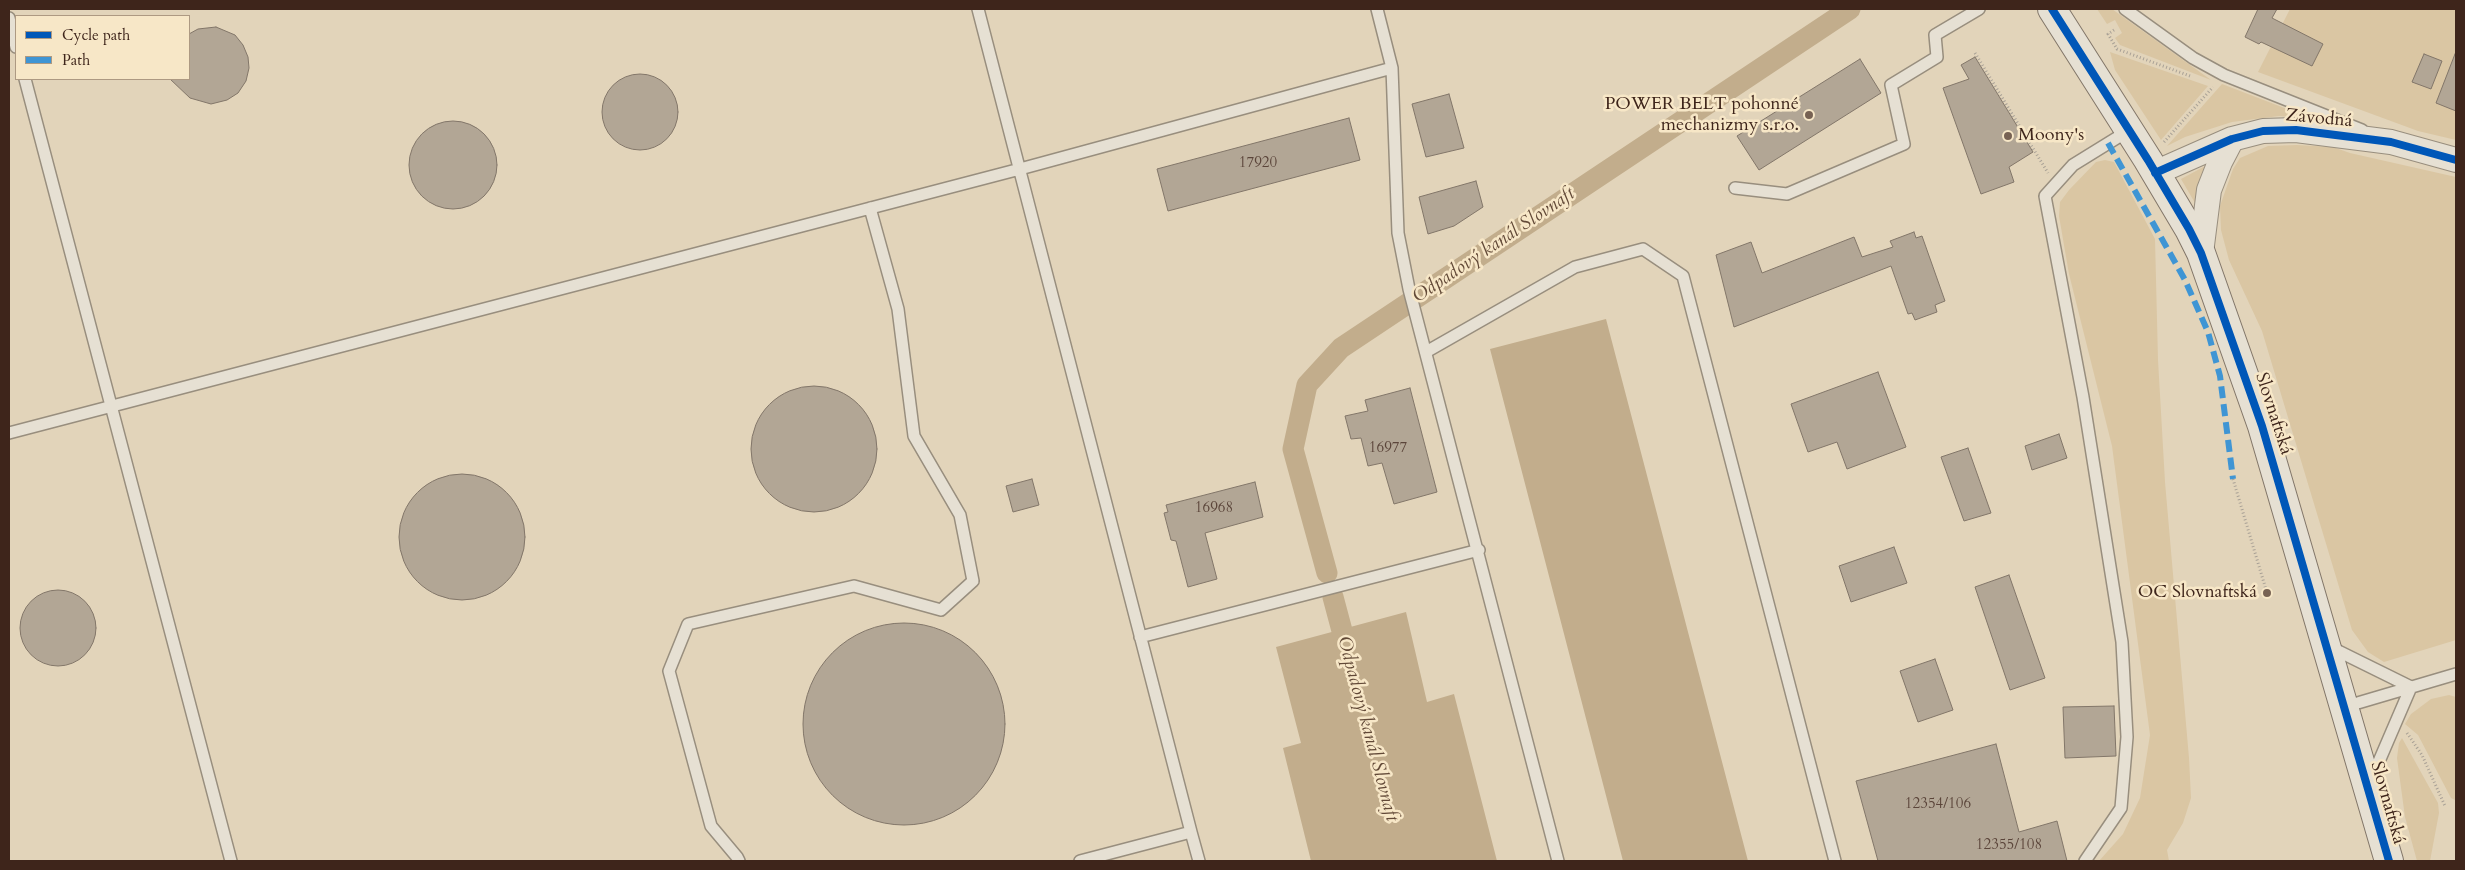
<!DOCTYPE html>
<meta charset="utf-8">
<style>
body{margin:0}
#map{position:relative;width:2465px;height:870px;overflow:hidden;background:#e2d4ba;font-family:Cardo,serif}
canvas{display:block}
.frame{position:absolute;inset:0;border:10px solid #3e251b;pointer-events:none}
.legend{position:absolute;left:15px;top:15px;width:175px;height:65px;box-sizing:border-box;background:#f7e7c7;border:1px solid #ad9982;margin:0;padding:6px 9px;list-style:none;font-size:15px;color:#3e251b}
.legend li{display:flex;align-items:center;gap:10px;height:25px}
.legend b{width:25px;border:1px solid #ad9982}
</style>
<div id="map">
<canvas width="2465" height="870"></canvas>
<div class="frame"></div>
<ul class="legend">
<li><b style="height:6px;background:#0057b8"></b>Cycle path</li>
<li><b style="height:6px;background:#3f95d4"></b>Path</li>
</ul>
</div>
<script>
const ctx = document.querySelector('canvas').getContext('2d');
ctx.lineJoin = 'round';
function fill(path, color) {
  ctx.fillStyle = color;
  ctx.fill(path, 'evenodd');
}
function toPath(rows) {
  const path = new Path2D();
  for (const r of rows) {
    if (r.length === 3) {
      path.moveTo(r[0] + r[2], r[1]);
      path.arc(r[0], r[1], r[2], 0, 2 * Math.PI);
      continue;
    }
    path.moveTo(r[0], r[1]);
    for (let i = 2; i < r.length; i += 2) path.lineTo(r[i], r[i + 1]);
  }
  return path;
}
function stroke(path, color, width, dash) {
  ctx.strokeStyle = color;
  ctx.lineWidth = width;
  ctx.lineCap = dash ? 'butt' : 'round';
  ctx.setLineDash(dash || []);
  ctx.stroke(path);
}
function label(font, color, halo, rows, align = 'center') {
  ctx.font = font + ' Cardo,serif';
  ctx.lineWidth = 5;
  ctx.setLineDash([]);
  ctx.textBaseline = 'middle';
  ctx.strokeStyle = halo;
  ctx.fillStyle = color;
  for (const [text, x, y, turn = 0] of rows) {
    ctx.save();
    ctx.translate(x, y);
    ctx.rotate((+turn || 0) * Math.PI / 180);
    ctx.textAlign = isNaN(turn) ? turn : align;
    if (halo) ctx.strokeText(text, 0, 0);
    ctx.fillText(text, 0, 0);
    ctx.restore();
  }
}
fill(toPath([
 [2097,9,2112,9,2211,80,2120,45,2115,38,2122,33,2115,20,2107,24],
 [2290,9,2456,9,2456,140,2418,131,2258,72],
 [2110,52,2208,86,2161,140,2115,70],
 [2222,84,2313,119,2279,116,2232,122,2185,137,2167,146],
 [2297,145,2333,147,2350,153,2456,177,2456,640,2384,662,2368,652,2352,630,2262,331,2229,260,2221,230,2220,206,2233,169,2240,158,2268,146],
 [2105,160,2114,162,2155,239,2158,360,2165,482,2189,758,2191,798,2183,823,2167,850,2169,861,2099,861,2123,834,2140,798,2150,735,2112,446,2069,274,2059,216,2060,202,2069,190,2096,162],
 [2209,164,2198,208,2181,179],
 [2449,695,2456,697,2455,800,2451,798,2418,735,2405,724,2411,714,2431,699],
 [2402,738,2438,803,2439,813,2430,861,2417,861,2405,817,2397,758,2399,743]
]), '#dac6a3');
fill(toPath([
 [1606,319,1748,861,1623,861,1490,349],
 [1406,612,1427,702,1454,694,1497,861,1311,861,1283,748,1301,743,1276,647]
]), '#c2ad8c');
stroke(toPath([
 [1327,573,1293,449,1307,385,1341,348,1850,9],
 [1333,597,1349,657]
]), '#c2ad8c', 21);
const building = toPath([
 [2258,9,2277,9,2272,18,2323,44,2312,66,2261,42,2259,44,2245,37,2258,9],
 [216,27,235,35,243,45,248,57,249,68,246,81,238,93,227,100,211,104,190,98,170,79,189,79,189,34,198,29,216,27],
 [2424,54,2442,61,2431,89,2412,82,2424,54],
 [2455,54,2456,54,2456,111,2436,103,2455,54],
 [1975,57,2033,152,2009,167,2014,182,1981,194,1943,88,1969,79,1961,65,1975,57],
 [1860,59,1881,93,1759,170,1737,136,1860,59],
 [640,112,38],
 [1449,94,1464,148,1426,157,1412,104,1449,94],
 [1349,118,1360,160,1168,211,1157,169,1349,118],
 [453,165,44],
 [1476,181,1483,207,1454,226,1428,234,1419,197,1476,181],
 [1914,232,1916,238,1922,236,1945,301,1935,305,1937,312,1915,320,1912,313,1908,314,1891,266,1734,327,1716,255,1751,242,1762,273,1854,237,1862,257,1893,247,1890,241,1914,232],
 [1878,372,1906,447,1847,469,1837,442,1808,452,1791,404,1878,372],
 [814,449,63],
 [1410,388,1437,492,1394,504,1382,463,1368,466,1361,438,1351,439,1345,416,1368,411,1365,400,1410,388],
 [2059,434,2067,458,2032,470,2025,446,2059,434],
 [1968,448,1991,513,1964,521,1941,457,1968,448],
 [462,537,63],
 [1032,479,1039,505,1013,512,1006,486,1032,479],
 [1255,482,1263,517,1205,533,1217,579,1188,587,1176,541,1171,540,1164,513,1168,512,1166,505,1255,482],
 [1894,547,1907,583,1851,602,1839,566,1894,547],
 [2009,575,2045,678,2010,690,1975,587,2009,575],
 [58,628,38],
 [904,724,101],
 [1935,659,1953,710,1918,722,1900,671,1935,659],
 [2114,706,2116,756,2065,758,2063,707,2114,706],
 [1996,744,2019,832,2057,821,2067,861,1878,861,1856,781,1996,744]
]);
fill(building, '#b2a695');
stroke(building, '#827669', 1);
const lane = toPath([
 [978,9,1191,832],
 [1377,9,1392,68,1398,233,1409,289,1558,861],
 [2125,9,2193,58,2224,75,2362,130],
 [9,18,16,47],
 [25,79,231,861],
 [1735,188,1787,194,1904,144,1891,85,1937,57,1935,35,1979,9],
 [1426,352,1575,267,1643,249,1683,276,1835,861],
 [9,433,1020,169,1392,68],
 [1140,637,1479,550],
 [2330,647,2411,687],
 [2344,707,2456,674],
 [2371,780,2411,687],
 [739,861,737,857,711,826,669,671,688,624,854,586,941,610,973,581,960,515,914,436,898,309,870,208],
 [1080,861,1191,832,1199,861],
 [2085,861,2121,808,2127,737,2122,642,2083,397,2045,196,2073,165,2128,131]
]);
const street = toPath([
 [2155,173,2232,139,2263,131,2296,130,2391,142,2456,160],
 [2201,253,2209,190,2220,162,2232,139]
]);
const secondary = toPath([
 [2052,9,2148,160,2189,229,2201,253,2262,426,2389,861]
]);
stroke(lane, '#988e7e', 14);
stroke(street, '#988e7e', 26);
stroke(secondary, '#827669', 30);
stroke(toPath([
 [2114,30,2108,34,2117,49,2190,76],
 [1975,53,2048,173],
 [2164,142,2213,87],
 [2233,479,2267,593],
 [2407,733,2422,755,2445,806]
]), '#a9a196', 3, [1, 2.5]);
stroke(lane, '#e6e0d3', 11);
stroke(street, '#e6e0d3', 24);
stroke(secondary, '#e6e0d3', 28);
stroke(toPath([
 [2108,143,2185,280,2208,332,2220,376,2233,479]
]), '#3f95d4', 6, [12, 6]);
stroke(toPath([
 [2052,9,2148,160,2189,229,2201,253,2262,426,2389,861],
 [2155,173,2232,139,2263,131,2296,130,2391,142,2456,160]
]), '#0057b8', 8);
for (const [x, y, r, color] of [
 [1809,115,5,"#776253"],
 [2008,136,5,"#776253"],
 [2267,593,5,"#776253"]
]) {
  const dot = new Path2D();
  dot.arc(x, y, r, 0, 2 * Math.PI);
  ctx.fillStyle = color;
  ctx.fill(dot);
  stroke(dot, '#f7e7c7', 2);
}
label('15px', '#5b453a', null, [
 ["17920",1258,164],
 ["16977",1388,449],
 ["16968",1214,509],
 ["12354/106",1938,805],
 ["12355/108",2009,846]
]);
label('18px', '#3e251b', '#f7e7c7', [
 ["POWER BELT pohonné",1799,105],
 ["mechanizmy s.r.o.",1799,126],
 ["Moony's",2018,136,"left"],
 ["OC Slovnaftská",2257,593]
], 'right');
label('18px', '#3e251b', '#f7e7c7', [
 ["Závodná",2319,119,5],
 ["Slovnaftská",2273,414,72],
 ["Slovnaftská",2387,803,74]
]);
label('italic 19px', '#624937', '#f7e7c7', [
 ["Odpadový kanál Slovnaft",1494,246,-34],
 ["Odpadový kanál Slovnaft",1367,729,75]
]);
</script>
